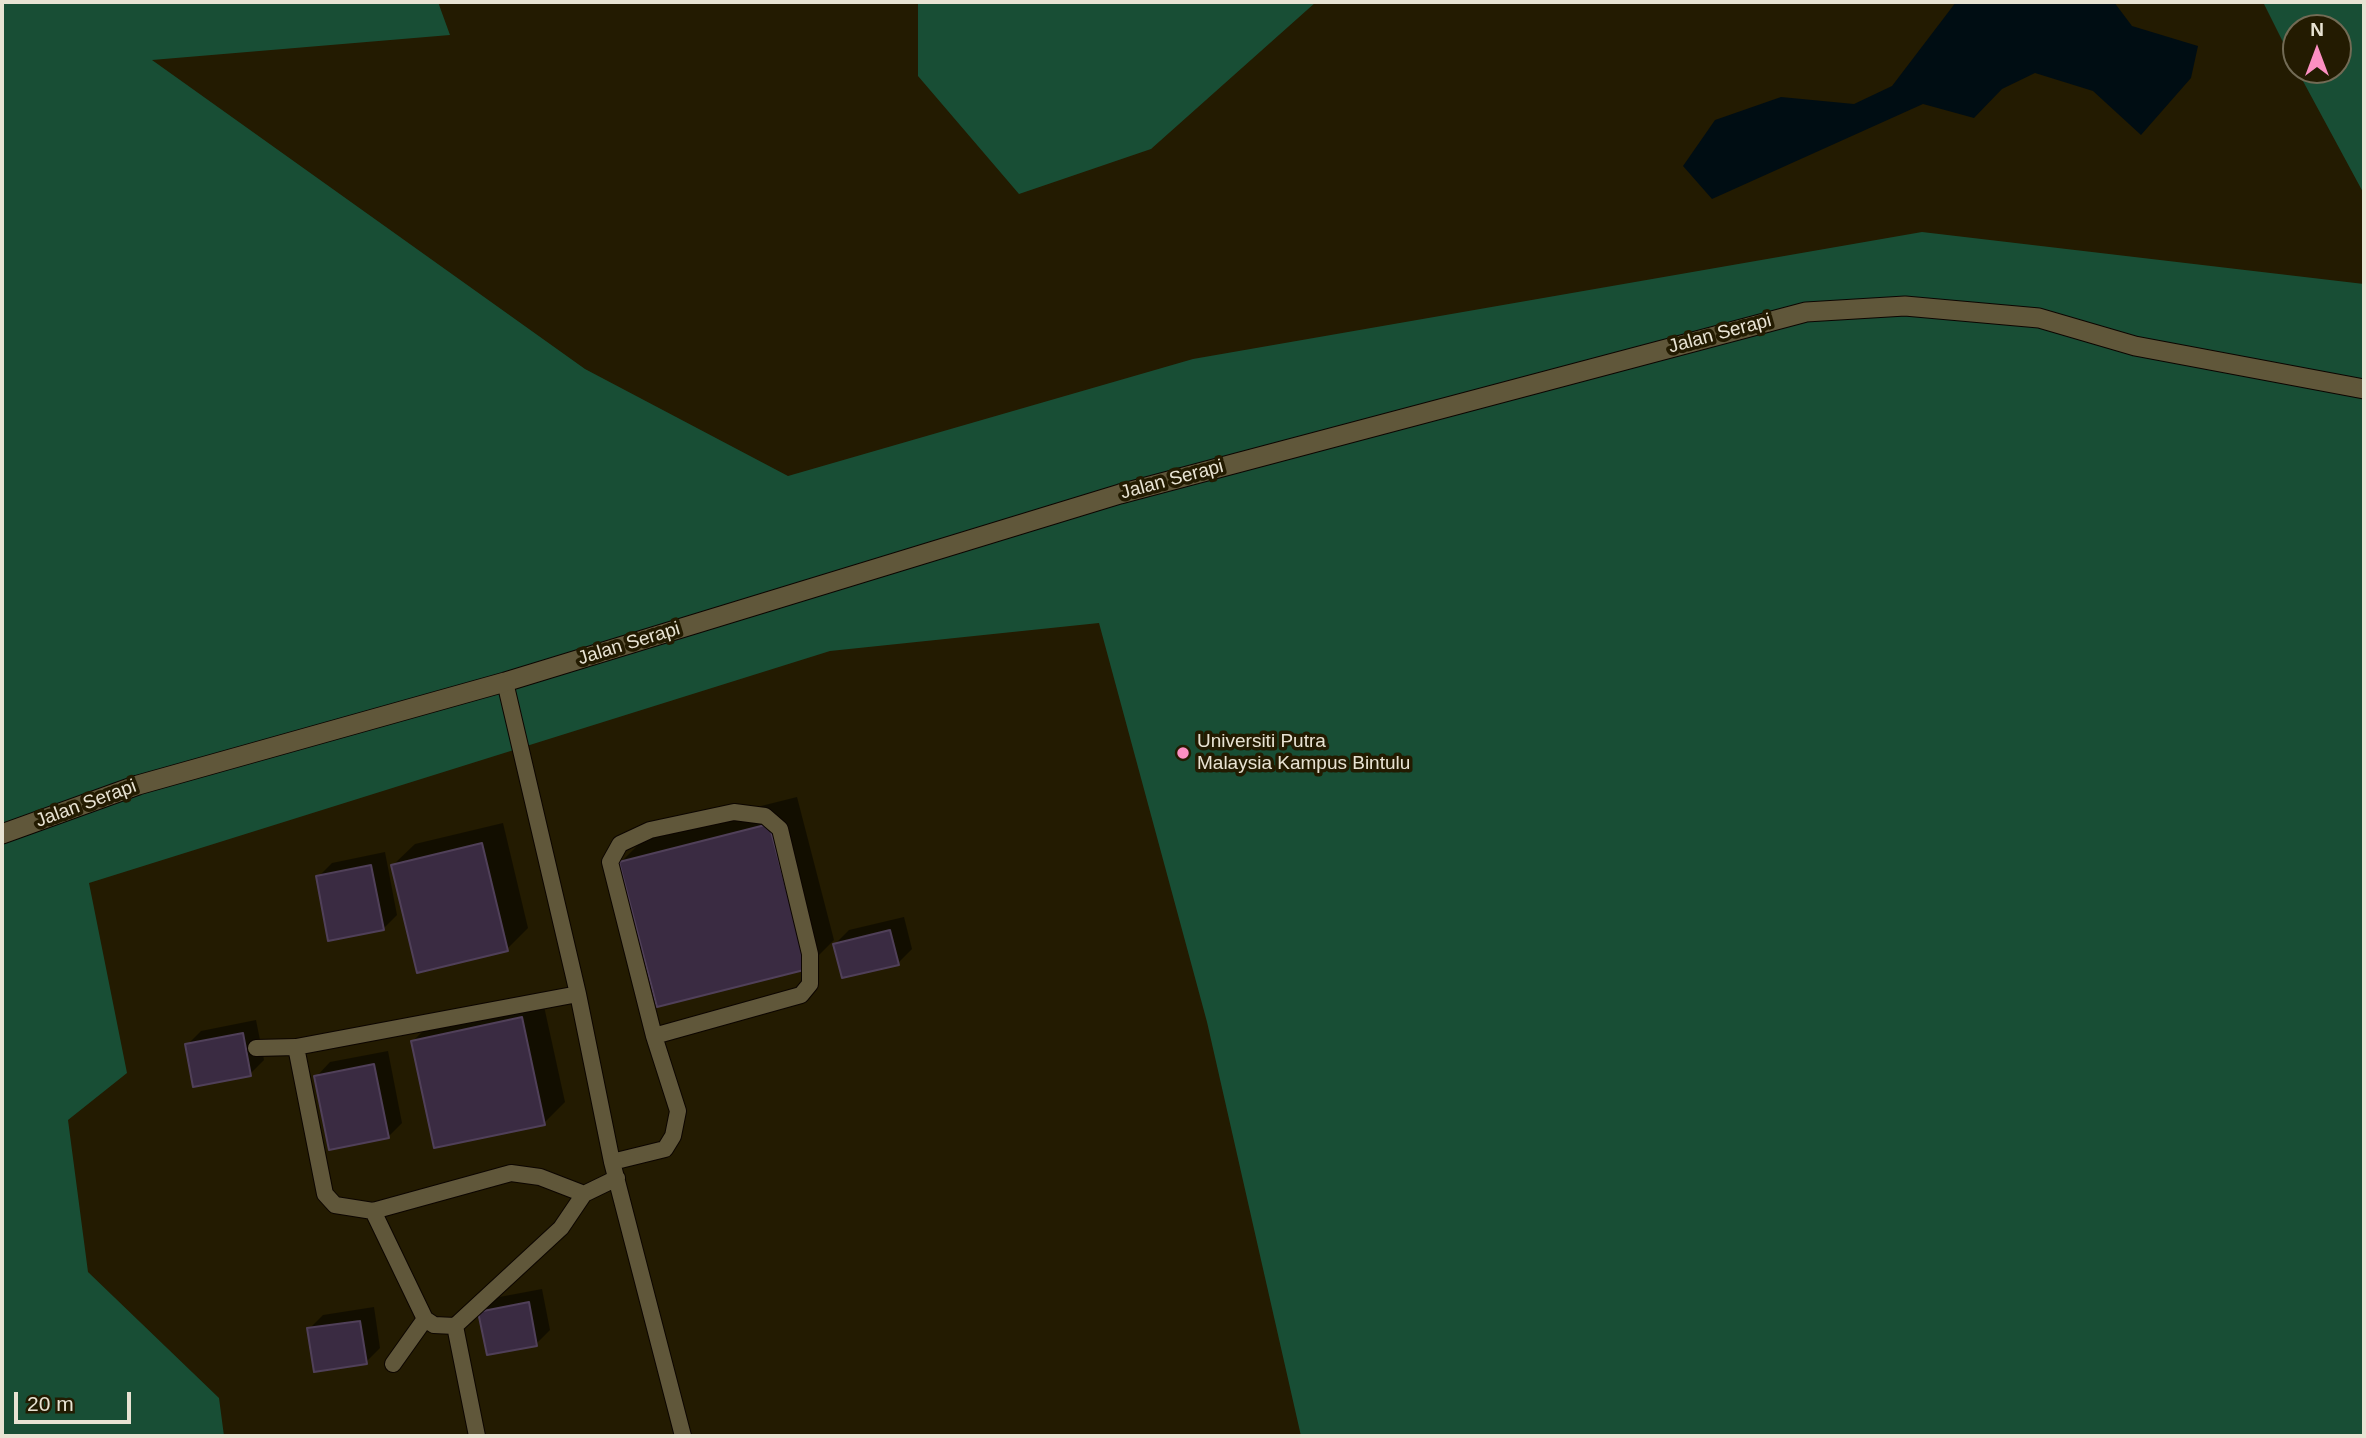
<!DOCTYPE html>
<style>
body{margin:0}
#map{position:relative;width:2366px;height:1438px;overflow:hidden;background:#231b01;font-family:Arial,sans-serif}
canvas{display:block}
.frame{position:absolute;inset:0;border:4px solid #e8e3d3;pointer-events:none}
.north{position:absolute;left:2282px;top:14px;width:70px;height:70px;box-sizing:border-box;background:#231b01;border:2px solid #726b55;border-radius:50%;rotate:0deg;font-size:19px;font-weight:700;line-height:28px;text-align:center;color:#e8e3d3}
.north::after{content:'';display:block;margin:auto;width:24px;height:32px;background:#fc8fc2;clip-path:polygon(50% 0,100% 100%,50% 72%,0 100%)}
.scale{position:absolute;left:14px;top:1392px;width:117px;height:32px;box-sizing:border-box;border:4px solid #e8e3d3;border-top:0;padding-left:9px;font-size:21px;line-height:24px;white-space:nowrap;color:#e8e3d3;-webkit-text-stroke:5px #231b01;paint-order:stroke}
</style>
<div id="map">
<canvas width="2366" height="1438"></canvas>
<div class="frame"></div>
<div class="north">N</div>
<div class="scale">20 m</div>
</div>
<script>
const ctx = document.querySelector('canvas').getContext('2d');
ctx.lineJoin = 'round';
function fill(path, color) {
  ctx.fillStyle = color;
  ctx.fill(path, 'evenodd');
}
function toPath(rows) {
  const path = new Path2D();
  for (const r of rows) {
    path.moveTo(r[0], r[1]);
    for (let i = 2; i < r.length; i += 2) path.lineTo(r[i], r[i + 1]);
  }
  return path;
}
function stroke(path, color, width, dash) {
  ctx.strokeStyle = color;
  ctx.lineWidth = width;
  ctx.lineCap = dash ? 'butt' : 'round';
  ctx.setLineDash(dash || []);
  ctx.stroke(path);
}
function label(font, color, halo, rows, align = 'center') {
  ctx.font = font + ' Arial,sans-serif';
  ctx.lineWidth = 7;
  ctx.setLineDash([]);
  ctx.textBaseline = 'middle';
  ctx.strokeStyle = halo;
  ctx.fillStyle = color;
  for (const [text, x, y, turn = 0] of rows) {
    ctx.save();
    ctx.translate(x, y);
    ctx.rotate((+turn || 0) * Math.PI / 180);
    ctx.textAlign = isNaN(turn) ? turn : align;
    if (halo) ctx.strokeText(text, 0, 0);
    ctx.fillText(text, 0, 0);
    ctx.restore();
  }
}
fill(toPath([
 [438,2,450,35,152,60,585,369,788,476,1193,359,1922,232,2364,284,2364,1436,1301,1436,1207,1022,1099,623,830,651,89,883,127,1073,68,1120,88,1272,219,1398,224,1436,2,1436,2,3],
 [918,2,1316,2,1151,149,1019,194,918,76],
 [2263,2,2364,2,2364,194,2297,70,2338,70,2338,28,2296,28,2296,68]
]), '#184e35');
fill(toPath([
 [1956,2,2114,2,2132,26,2198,46,2191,78,2141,135,2093,91,2035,73,2002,89,1974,118,1923,104,1712,199,1683,166,1715,120,1781,97,1854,104,1892,86]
]), '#000d13');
fill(toPath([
 [797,797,834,940,807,967,621,862,649,834],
 [503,823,528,928,507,949,393,865,415,844],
 [385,852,397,915,383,929,318,877,332,863],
 [904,917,912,949,898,963,835,944,849,930],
 [542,997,565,1102,544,1123,413,1041,434,1020],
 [256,1020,264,1060,250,1074,187,1045,201,1031],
 [388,1051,402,1123,388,1137,316,1077,330,1062],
 [542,1289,550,1330,536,1344,480,1312,494,1298],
 [374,1307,380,1348,366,1362,309,1329,323,1315]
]), '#0007');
const building = toPath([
 [769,824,808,969,657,1007,619,862,769,824],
 [482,843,508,951,417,973,391,865,482,843],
 [371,865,384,930,328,941,316,876,371,865],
 [890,930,899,965,842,978,833,944,890,930],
 [522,1017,545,1125,434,1148,411,1041,522,1017],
 [243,1033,251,1076,193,1087,185,1044,243,1033],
 [374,1064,389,1138,329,1150,314,1076,374,1064],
 [529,1302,537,1346,487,1355,478,1312,529,1302],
 [360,1321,367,1364,314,1372,307,1328,360,1321]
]);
fill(building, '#3a2b42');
stroke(building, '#504059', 2);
const service = toPath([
 [505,682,578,994,612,1162,683,1436],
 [296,1047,325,1194,335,1205,373,1211,511,1173,540,1177,584,1194,617,1178],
 [256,1048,296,1047,578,994],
 [612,1162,665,1149,673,1136,678,1111,654,1036,610,862,620,844,650,830,734,812,765,816,780,829,810,954,810,984,801,995,654,1036],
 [373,1211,425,1319],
 [455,1326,477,1436],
 [393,1364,425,1319,434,1325,455,1326,561,1228,584,1194]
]);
const minor = toPath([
 [2,834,138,785,505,682,1120,494,1806,312,1905,306,2039,318,2135,346,2364,389]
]);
stroke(service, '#0c0500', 18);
stroke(minor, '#0c0500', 21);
stroke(service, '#60573a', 16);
stroke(minor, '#60573a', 19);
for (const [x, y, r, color] of [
 [1183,753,7,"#fc8fc2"]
]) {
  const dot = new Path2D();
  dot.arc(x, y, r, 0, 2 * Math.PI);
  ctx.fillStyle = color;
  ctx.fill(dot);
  stroke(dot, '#231b01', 2.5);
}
label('19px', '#e8e3d3', '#231b01', [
 ["Jalan Serapi",1720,334,-15],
 ["Jalan Serapi",1172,480,-15],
 ["Jalan Serapi",629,644,-17],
 ["Jalan Serapi",86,804,-20]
]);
label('19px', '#e8e3d3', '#231b01', [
 ["Universiti Putra",1197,742],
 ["Malaysia Kampus Bintulu",1197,764]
], 'left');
</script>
